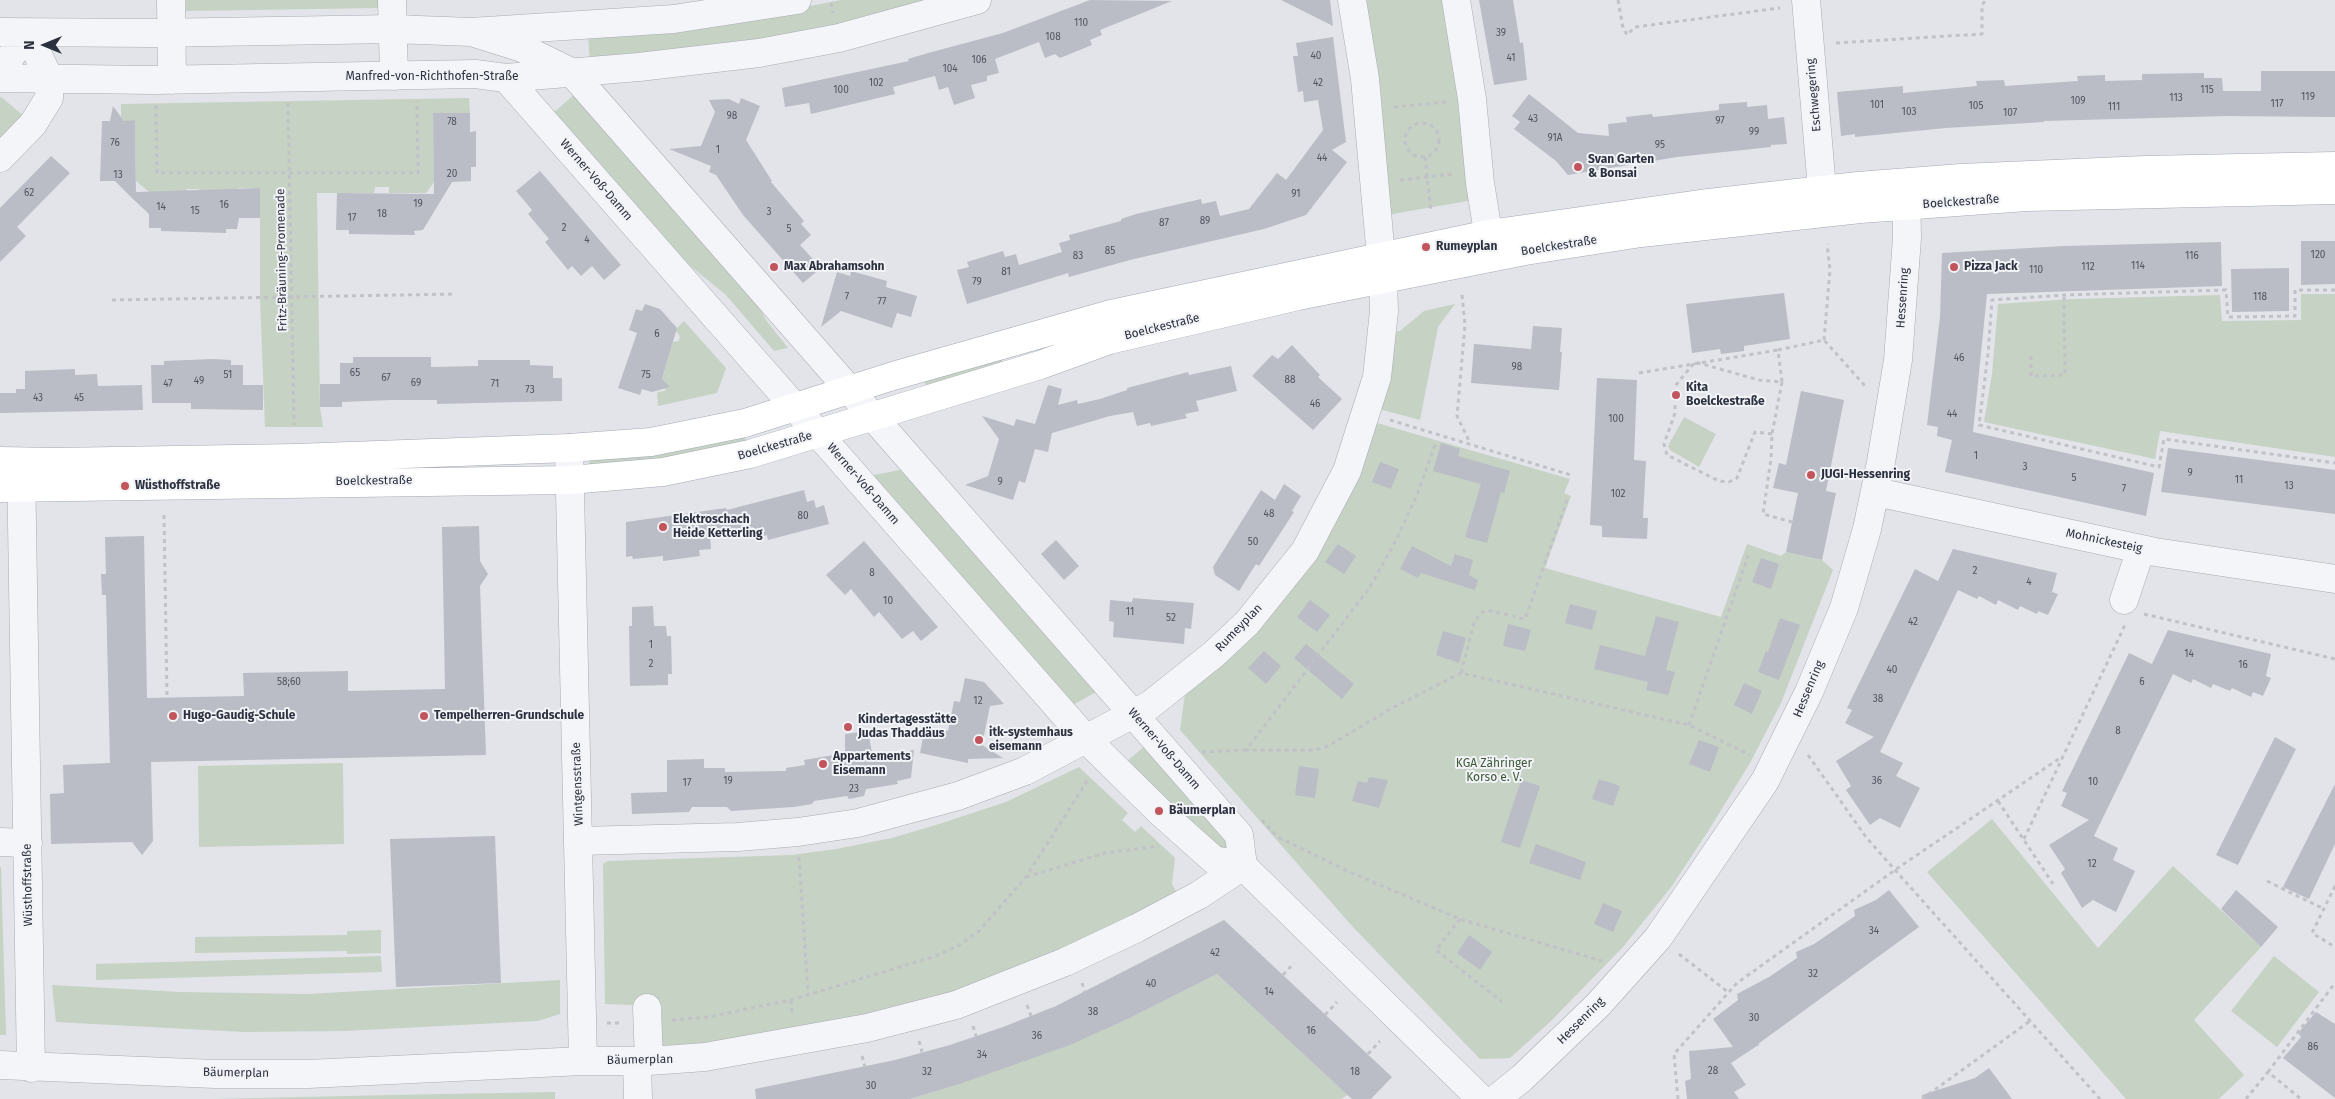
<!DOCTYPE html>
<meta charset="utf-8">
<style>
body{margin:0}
#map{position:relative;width:2335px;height:1099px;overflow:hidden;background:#e2e4e9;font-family:"Fira Sans",sans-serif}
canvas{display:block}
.north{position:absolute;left:20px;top:20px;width:50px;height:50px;-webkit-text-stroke:4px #f2f3f7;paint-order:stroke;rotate:270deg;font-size:14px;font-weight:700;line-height:20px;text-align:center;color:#2c313f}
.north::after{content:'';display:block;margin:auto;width:18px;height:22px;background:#2c313f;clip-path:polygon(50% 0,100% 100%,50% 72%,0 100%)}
</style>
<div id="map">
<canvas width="2335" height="1099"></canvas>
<div class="north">N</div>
</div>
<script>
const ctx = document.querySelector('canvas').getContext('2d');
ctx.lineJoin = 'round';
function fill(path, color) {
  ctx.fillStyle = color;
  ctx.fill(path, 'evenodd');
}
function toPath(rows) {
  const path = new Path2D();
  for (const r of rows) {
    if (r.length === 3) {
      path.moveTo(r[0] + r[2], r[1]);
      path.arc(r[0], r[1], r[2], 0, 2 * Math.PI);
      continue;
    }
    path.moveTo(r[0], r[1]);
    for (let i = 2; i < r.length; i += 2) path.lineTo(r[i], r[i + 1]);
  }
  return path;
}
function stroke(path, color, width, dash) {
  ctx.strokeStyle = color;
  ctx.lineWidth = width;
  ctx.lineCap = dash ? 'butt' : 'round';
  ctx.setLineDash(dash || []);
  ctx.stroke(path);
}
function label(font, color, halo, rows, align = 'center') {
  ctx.font = font + ' "Fira Sans",sans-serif';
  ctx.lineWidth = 4;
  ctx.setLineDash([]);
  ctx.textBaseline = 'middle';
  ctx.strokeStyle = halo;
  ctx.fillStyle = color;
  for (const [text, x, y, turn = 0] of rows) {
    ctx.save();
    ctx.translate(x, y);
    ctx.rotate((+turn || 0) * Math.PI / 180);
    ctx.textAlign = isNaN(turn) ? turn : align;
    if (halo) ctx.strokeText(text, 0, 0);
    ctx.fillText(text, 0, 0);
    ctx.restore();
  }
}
fill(toPath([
 [186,0,380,0,380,8,186,11],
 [841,0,943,0,758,44,590,62,588,36,760,16],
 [1359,0,1448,0,1473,200,1387,215],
 [576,93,758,305,766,320,788,348,774,351,726,295,678,256,552,114],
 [1,97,25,117,0,142,0,98],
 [469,98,470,113,433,113,434,182,426,193,389,193,389,187,375,187,374,193,317,193,320,407,323,427,265,427,260,298,260,188,237,188,237,192,200,192,199,189,186,189,186,191,149,192,136,181,135,121,124,121,121,116,121,104],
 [2301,294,2335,294,2335,457,2160,431,2155,459,1984,422,1992,374,1998,304,2073,299,2220,295,2222,321,2301,320],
 [1455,304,1438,327,1420,420,1379,409,1393,332,1400,331,1424,311],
 [684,321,726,368,717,393,658,406,657,394,658,392,665,391,666,384,662,379,673,342,679,341,680,336,676,331,677,328],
 [1000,354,1003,364,926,386,923,378],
 [1684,417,1716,434,1699,467,1670,450,1668,446],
 [1377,423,1570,479,1564,493,1571,496,1545,568,1721,617,1747,544,1781,556,1786,552,1822,560,1833,570,1781,703,1750,763,1710,828,1672,886,1623,947,1550,1022,1510,1058,1480,1059,1352,926,1180,730,1185,694,1262,625,1313,561,1334,526,1357,476],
 [743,435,748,443,677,458,589,464,590,459],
 [905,469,1098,691,1071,706,869,476],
 [1146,745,1231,842,1225,854,1125,763],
 [343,763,344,844,199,847,198,766],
 [1079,767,1128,813,1122,820,1135,832,1141,826,1175,858,1172,884,1178,895,1103,935,899,1012,661,1051,662,1006,605,1004,603,864,608,861,792,855,836,849,892,838,939,824,1006,802],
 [1992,819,2098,948,2173,866,2261,947,2194,1020,2244,1075,2219,1099,2126,1099,1927,872],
 [0,867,1,867,6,1035,0,1035],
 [381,930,381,953,347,954,347,951,195,953,195,937,347,935,347,931],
 [381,956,382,972,96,980,96,964],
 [2274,956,2319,992,2277,1047,2231,1011],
 [1217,974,1348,1095,1341,1099,910,1099,960,1084,1071,1044,1130,1018],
 [560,980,560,1014,538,1021,344,1031,244,1032,56,1022,52,985,180,992,307,994],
 [555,1092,555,1099,213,1099,392,1095]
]), '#c6d2c4');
fill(toPath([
 [1090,0,1172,1,1100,30,1102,35,1090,40,1092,45,1060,58,1055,54,1045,58,1039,42,995,59,999,73,987,76,987,81,971,85,975,98,954,105,948,87,939,90,935,76,893,87,895,94,811,114,809,103,785,107,782,88,909,61,908,59,928,53,1003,33],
 [1281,0,1330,0,1333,26],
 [1479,0,1513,0,1520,43,1523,42,1527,80,1494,85],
 [1333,37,1346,142,1332,150,1347,162,1306,215,1264,229,1130,260,1069,277,1068,273,967,304,957,270,969,267,967,262,1003,251,1005,257,1016,254,1019,265,1062,252,1059,243,1070,240,1069,235,1121,221,1121,219,1136,214,1201,199,1202,204,1216,201,1220,216,1249,209,1277,173,1286,180,1323,130,1318,100,1304,102,1303,91,1298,92,1293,56,1298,56,1296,43],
 [2261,71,2335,71,2335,117,2226,116,2044,121,2044,122,1946,128,1855,137,1855,134,1841,136,1837,92,1903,86,1903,93,1977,86,1976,81,2004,80,2005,86,2078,81,2077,76,2105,75,2105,81,2142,80,2142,74,2204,73,2204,78,2222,78,2223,91,2261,91],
 [1529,94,1578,133,1609,136,1608,124,1627,122,1626,117,1652,114,1653,117,1719,110,1719,104,1747,102,1747,107,1767,105,1768,119,1784,117,1787,144,1771,145,1771,147,1677,157,1568,175,1556,161,1514,129,1520,122,1512,116],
 [741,98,760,106,746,140,772,181,771,182,804,221,801,224,811,235,800,245,821,268,803,283,743,215,716,175,709,172,711,166,669,149,701,146,715,112,709,100,729,99,739,104],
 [113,106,124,121,135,120,136,192,260,188,260,218,239,218,237,229,226,229,226,233,161,231,161,228,149,228,149,214,133,199,115,181,100,181,102,121,110,121],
 [433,113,470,113,470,132,476,131,476,167,471,167,471,181,452,182,423,230,414,231,415,235,349,234,349,230,336,230,337,193,434,194],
 [51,156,70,173,17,227,26,236,0,262,0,208],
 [540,171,621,265,604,280,592,266,581,276,572,266,568,270,545,242,549,239,528,214,532,210,516,191],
 [2301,241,2335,241,2335,284,2301,285],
 [2221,242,2222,286,1987,294,1973,432,2154,473,2146,516,1945,472,1952,440,1937,436,1938,427,1927,425,1940,317,1942,253,2064,246],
 [2289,268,2289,311,2232,312,2231,269],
 [851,271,887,281,886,287,917,296,911,317,897,313,892,328,841,311,821,327,837,272,850,276],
 [1784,293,1790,339,1744,346,1744,351,1721,354,1720,349,1692,353,1686,304],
 [645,304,660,309,677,328,662,379,670,387,652,392,642,389,640,395,618,388,637,333,629,330,636,309,642,311],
 [1533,326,1562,328,1560,352,1562,352,1559,390,1471,383,1474,344,1531,349],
 [1292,345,1320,375,1318,377,1342,399,1313,430,1252,376,1272,355,1278,359],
 [353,357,431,357,431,367,478,366,478,360,530,360,530,365,553,366,553,378,562,378,562,401,437,404,437,400,392,400,342,402,342,407,320,407,320,384,340,384,340,363,353,363],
 [213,359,231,360,231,365,243,365,243,385,263,385,263,410,191,409,191,403,152,403,151,365,164,365,164,361],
 [1231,366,1237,391,1196,401,1199,411,1185,414,1187,418,1151,426,1150,423,1137,426,1133,412,1110,416,1052,433,1048,452,1035,449,1025,483,1019,481,1013,500,965,485,988,476,999,439,982,416,1014,426,1016,419,1035,424,1048,385,1062,389,1058,405,1077,400,1078,404,1100,399,1127,390,1127,388,1188,372,1189,375],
 [75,369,75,375,97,374,98,386,142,385,143,410,0,413,0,393,16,393,16,389,25,389,25,371],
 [1597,378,1637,380,1634,460,1646,461,1643,518,1648,518,1647,539,1602,537,1602,526,1590,525],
 [1801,391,1844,400,1826,491,1836,493,1822,560,1786,552,1798,493,1773,488,1779,463,1786,465],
 [1441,443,1460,449,1458,456,1510,471,1504,493,1501,492,1487,543,1465,537,1481,484,1433,471],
 [2168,448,2335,470,2335,514,2161,492],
 [1380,462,1399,469,1391,489,1372,482],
 [1284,484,1301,496,1292,511,1294,512,1259,566,1256,564,1239,591,1215,575,1213,567,1261,490,1275,500],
 [804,490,807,502,814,500,816,508,824,505,829,524,768,540,767,535,756,538,753,527,710,536,711,549,699,550,700,556,663,561,663,556,633,559,632,556,626,557,626,522,726,508,727,510],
 [479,526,480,561,488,574,480,586,486,755,151,762,153,841,142,855,132,842,51,844,50,794,64,793,63,765,110,763,106,595,102,595,101,574,106,574,105,537,144,536,147,698,244,696,243,673,348,671,348,691,445,689,442,527],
 [1056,540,1079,566,1064,580,1041,554],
 [864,541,938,627,921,641,913,631,902,639,879,612,874,617,851,589,845,595,826,575],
 [1338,544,1356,556,1344,574,1325,562],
 [1412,546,1451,566,1455,554,1473,560,1469,575,1478,580,1475,590,1421,573,1418,578,1400,569],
 [1953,549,2057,573,2052,592,2058,594,2048,615,2038,611,2037,614,2020,606,2018,610,1998,600,1996,605,1979,596,1977,599,1958,590,1880,752,1903,763,1896,776,1920,788,1900,828,1880,818,1870,825,1846,790,1851,786,1836,761,1874,737,1845,723,1852,710,1847,708,1915,569,1938,581],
 [1761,558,1779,564,1771,589,1752,582],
 [1133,598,1194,603,1191,629,1185,628,1184,644,1113,637,1114,622,1109,621,1110,600,1132,602],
 [1310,600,1330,615,1317,632,1297,617],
 [1570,604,1597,611,1592,630,1565,623],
 [653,606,654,626,666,626,667,636,671,636,672,674,668,674,668,685,630,686,629,626,632,626,632,607],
 [1656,616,1679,622,1666,670,1675,672,1668,695,1646,690,1648,682,1594,669,1600,645,1645,656],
 [1780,618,1800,625,1779,680,1758,672,1766,651,1768,652],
 [1508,624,1531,630,1525,651,1503,646],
 [2168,630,2271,654,2266,676,2271,678,2263,696,2253,692,2251,697,2232,688,2230,691,2213,684,2211,688,2193,679,2191,683,2173,674,2094,836,2118,848,2113,860,2135,871,2116,912,2093,900,2082,908,2061,873,2065,869,2049,845,2089,820,2061,806,2067,793,2062,791,2129,653,2152,664],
 [1443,631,1466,638,1459,663,1436,655],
 [1306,644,1354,684,1342,699,1294,658],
 [1264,651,1281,666,1266,684,1248,668],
 [965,678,984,682,1004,704,990,706,982,745,1003,758,968,759,968,763,920,753,925,726,948,731,954,701,960,702],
 [1744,683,1762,691,1752,714,1734,705],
 [868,731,873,758,914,750,911,778,897,781,898,784,866,789,864,796,849,799,847,796,814,801,812,804,794,807,731,811,727,807,692,807,689,812,632,814,631,793,667,792,667,760,704,759,704,768,725,768,725,772,786,771,786,768,805,765,804,760,845,753,845,734],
 [2275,737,2296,749,2238,865,2216,855],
 [1699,740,1719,747,1710,772,1689,764],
 [1299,766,1319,769,1315,798,1295,795],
 [1369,777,1388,780,1379,808,1352,801,1358,781,1367,783],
 [1599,779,1620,786,1613,806,1592,799],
 [1521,780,1540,786,1520,848,1501,842],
 [2335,784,2335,844,2309,899,2283,887],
 [495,836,501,983,396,987,390,839],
 [1536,844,1586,862,1580,880,1529,863],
 [1889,890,1919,927,1758,1044,1760,1044,1731,1063,1746,1085,1734,1092,1739,1099,1687,1099,1685,1081,1691,1079,1689,1051,1733,1047,1713,1019,1738,1000,1737,994,1769,977,1797,958,1796,952,1814,944,1855,916,1854,910,1876,900],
 [2236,890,2278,927,2261,947,2221,909],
 [1603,903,1622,911,1613,932,1594,924],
 [1224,920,1392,1077,1371,1099,1352,1099,1217,974,1130,1018,1070,1045,960,1084,910,1099,756,1099,755,1089,895,1060,950,1045,1003,1027,1056,1006],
 [1469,935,1492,952,1480,970,1457,953],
 [2316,1012,2335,1024,2335,1098,2283,1058,2301,1037,2298,1033],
 [1989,1068,2012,1099,1923,1099,1922,1095,1975,1078]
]), '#babdc5');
const minor = toPath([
 [171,0,172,80],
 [392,0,394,76],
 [1456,0,1472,99,1480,183,1492,257],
 [1806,0,1822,189],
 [0,32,153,33,393,29,471,32,674,19,797,0],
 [471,32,522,48,571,72,580,82,1239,835,1243,866],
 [0,70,28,34],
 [0,78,154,80,475,74,506,78,639,67,759,53,839,38,977,0],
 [506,78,1086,739,1159,811,1214,860,1243,866,1481,1099],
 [0,158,33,124,49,98,50,80,28,34],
 [569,448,583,1061],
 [21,463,31,1068],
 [1876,492,2155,552,2335,579],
 [2124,600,2141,549],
 [579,841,738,837,798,832,858,823,958,796,1025,771,1150,705,1214,654,1247,623,1305,551,1347,471,1377,377,1384,311,1383,279,1365,79,1352,0],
 [0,842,28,843],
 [647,1008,649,1061],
 [637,1061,638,1099],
 [0,1065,215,1074,308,1074,583,1061,649,1061,705,1057,867,1028,956,1005,1065,962,1137,928,1199,895,1243,866],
 [1496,1099,1522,1078,1598,1005,1658,938,1765,781,1809,692,1844,608,1867,529,1881,462,1898,360,1907,238,1906,183]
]);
const major = toPath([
 [0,461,55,462,295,458,569,448,651,442,745,423,893,376,1111,314,1489,234,1700,204,1858,186,1961,178,2145,170,2335,166],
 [0,488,570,480,663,472,750,454,1040,365,1109,340,1298,296,1525,251,1641,233,1860,209,2026,197,2335,190]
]);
stroke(minor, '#a8abb3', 29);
stroke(major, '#a3a8b4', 29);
stroke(toPath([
 [1618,0,1623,28,1627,35,1635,27,1780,8],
 [831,3,833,13],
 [1836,43,1982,34,1982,5,1986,0],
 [288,103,294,425],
 [156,105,157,173,418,173,417,101],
 [1394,107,1447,102],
 [1422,140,17],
 [1425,157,1431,212],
 [1400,180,1453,174],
 [2335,290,2295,290,2295,316,2228,317,2226,290,2064,295,1992,300,1988,354,1979,425,2159,467,2164,439,2335,463],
 [1462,295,1465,325,1457,416,1470,443],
 [112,300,456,294],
 [1824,340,1830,270,1827,244],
 [2031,356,2031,376,2065,375,2064,295],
 [1639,373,1778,350],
 [1782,382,1772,434,1771,459,1763,514,1792,522],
 [1390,420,1571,475],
 [1772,434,1755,432,1737,478,1729,482,1719,481,1667,455,1664,444,1675,413,1675,386,1695,362,1759,380,1782,382,1778,350,1824,340,1867,388],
 [1435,445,1417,495,1395,542,1370,587,1246,750,1315,750,1328,746,1394,707,1461,673,1689,725,1750,755],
 [164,515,167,697],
 [2144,614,2335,659],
 [1461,673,1474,623,1480,614,1487,610,1525,619,1567,500],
 [1689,725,1748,556],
 [1202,752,1246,750],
 [1808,755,1866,837,1895,870,2100,1099],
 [1998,801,2053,884],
 [1262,820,1278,837,1352,873,1460,919,1602,961],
 [2024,839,2125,625],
 [799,857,808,994],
 [1026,877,1105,853,1159,846],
 [2267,881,2324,909],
 [2335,886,2312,933,2335,947],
 [1460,919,1436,950,1502,1002],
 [1679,954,1728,992],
 [1283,975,1294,963],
 [1082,983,1085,992],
 [791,1000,792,1015],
 [1027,1005,1031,1016],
 [1325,1015,1337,1002],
 [672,1020,708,1017,791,1000,933,957,958,946,979,931,1026,877,1089,778],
 [607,1023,621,1023],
 [973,1026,976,1036],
 [919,1041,922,1052],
 [1368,1054,1380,1041],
 [862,1056,865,1067],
 [2268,1072,2335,983],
 [1678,1099,1674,1054,1737,983,1895,870,2063,756],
 [1922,1099,2030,1021],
 [2246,1099,2268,1072,2301,1099]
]), '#c0c2c8', 3, [4, 4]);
stroke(minor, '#f4f5f8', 28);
stroke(major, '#fff', 28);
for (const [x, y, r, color] of [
 [1578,167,5,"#c2545b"],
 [1426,247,5,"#c2545b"],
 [774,267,5,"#c2545b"],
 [1954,267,5,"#c2545b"],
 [1676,395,5,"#c2545b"],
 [1811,475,5,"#c2545b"],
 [125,486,5,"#c2545b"],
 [663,527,5,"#c2545b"],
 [173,716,5,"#c2545b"],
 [424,716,5,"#c2545b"],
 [848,727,5,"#c2545b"],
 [979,740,5,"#c2545b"],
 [823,764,5,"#c2545b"],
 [1159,811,5,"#c2545b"]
]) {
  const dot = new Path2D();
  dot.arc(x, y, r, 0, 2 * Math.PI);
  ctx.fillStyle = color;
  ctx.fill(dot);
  stroke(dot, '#f2f3f7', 2);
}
label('10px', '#505460', null, [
 ["110",1081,23],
 ["39",1501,33],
 ["108",1053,37],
 ["40",1316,56],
 ["41",1511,58],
 ["106",979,60],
 ["104",950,69],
 ["102",876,83],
 ["42",1318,83],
 ["100",841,90],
 ["115",2207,90],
 ["119",2308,97],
 ["113",2176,98],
 ["109",2078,101],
 ["117",2277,104],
 ["101",1877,105],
 ["105",1976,106],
 ["111",2114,107],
 ["103",1909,112],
 ["107",2010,113],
 ["98",732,116],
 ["43",1533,119],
 ["97",1720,121],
 ["78",452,122],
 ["99",1754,132],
 ["91A",1555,138],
 ["76",115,143],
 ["95",1660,145],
 ["1",718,150],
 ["44",1322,158],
 ["20",452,174],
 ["13",118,175],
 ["62",29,193],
 ["91",1296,194],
 ["19",418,204],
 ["16",224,205],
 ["14",161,207],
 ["15",195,211],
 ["3",769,212],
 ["18",382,214],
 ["17",352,218],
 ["89",1205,221],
 ["87",1164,223],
 ["2",564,228],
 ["5",789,229],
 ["4",587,240],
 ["85",1110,251],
 ["120",2318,255],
 ["83",1078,256],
 ["116",2192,256],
 ["114",2138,266],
 ["112",2088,267],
 ["110",2036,270],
 ["81",1006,272],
 ["79",977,282],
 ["7",847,297],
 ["118",2260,297],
 ["77",882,302],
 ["6",657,334],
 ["46",1959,358],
 ["98",1517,367],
 ["65",355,373],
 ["51",228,375],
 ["75",646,375],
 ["67",386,378],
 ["88",1290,380],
 ["49",199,381],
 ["69",416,383],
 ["47",168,384],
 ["71",495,384],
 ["73",530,390],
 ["43",38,398],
 ["45",79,398],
 ["46",1315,404],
 ["44",1952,414],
 ["100",1616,419],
 ["1",1976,456],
 ["3",2025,467],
 ["9",2190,473],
 ["5",2074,478],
 ["11",2239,480],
 ["9",1000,482],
 ["13",2289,486],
 ["7",2124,489],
 ["102",1618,494],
 ["48",1269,514],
 ["80",803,516],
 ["50",1253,542],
 ["2",1975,571],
 ["8",872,573],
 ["4",2029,582],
 ["10",888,601],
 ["11",1130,612],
 ["52",1171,618],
 ["42",1913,622],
 ["1",651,645],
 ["14",2189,654],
 ["2",651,664],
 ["16",2243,665],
 ["40",1892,670],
 ["58;60",289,682],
 ["6",2142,682],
 ["38",1878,699],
 ["12",978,701],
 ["8",2118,731],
 ["19",728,781],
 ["36",1877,781],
 ["10",2093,782],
 ["17",687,783],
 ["23",854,789],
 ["12",2092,864],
 ["34",1874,931],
 ["42",1215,953],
 ["32",1813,974],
 ["40",1151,984],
 ["14",1269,992],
 ["38",1093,1012],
 ["30",1754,1018],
 ["16",1311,1031],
 ["36",1037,1036],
 ["86",2313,1047],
 ["34",982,1055],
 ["28",1713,1071],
 ["32",927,1072],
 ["18",1355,1072],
 ["30",871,1086]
]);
label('12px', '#2c313f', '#f2f3f7', [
 ["Manfred-von-Richthofen-Straße",432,77],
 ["Eschwegering",1814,95,-95],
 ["Werner-Voß-Damm",596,180,49],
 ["Boelckestraße",1961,202,-4],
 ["Boelckestraße",1559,246,-9],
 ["Fritz-Bräuning-Promenade",282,260,-91],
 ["Hessenring",1903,298,-86],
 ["Boelckestraße",1162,327,-14],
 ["Boelckestraße",775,446,-16],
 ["Boelckestraße",374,481,-1],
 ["Werner-Voß-Damm",863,484,49],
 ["Mohnickesteig",2104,541,12],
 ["Rumeyplan",1239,628,-46],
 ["Hessenring",1809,689,-67],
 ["Werner-Voß-Damm",1164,749,49],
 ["Wintgensstraße",578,784,-92],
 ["Wüsthoffstraße",28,885,-91],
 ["Hessenring",1581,1021,-45],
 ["Bäumerplan",640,1060,-1],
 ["Bäumerplan",236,1073,1]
]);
label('bold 12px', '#2c313f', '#f2f3f7', [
 ["Svan Garten",1588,160],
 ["& Bonsai",1588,174],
 ["Rumeyplan",1436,247],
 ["Max Abrahamsohn",784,267],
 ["Pizza Jack",1964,267],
 ["Kita",1686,388],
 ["Boelckestraße",1686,402],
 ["JUGI-Hessenring",1821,475],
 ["Wüsthoffstraße",135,486],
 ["Elektroschach",673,520],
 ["Heide Ketterling",673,534],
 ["Hugo-Gaudig-Schule",183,716],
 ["Tempelherren-Grundschule",434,716],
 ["Kindertagesstätte",858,720],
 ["Judas Thaddäus",858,734],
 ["itk-systemhaus",989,733],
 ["eisemann",989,747],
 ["Appartements",833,757],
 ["Eisemann",833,771],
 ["Bäumerplan",1169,811]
], 'left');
label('12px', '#3e5a3a', '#f2f3f7', [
 ["KGA Zähringer",1494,764],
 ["Korso e. V.",1494,778]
]);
</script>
